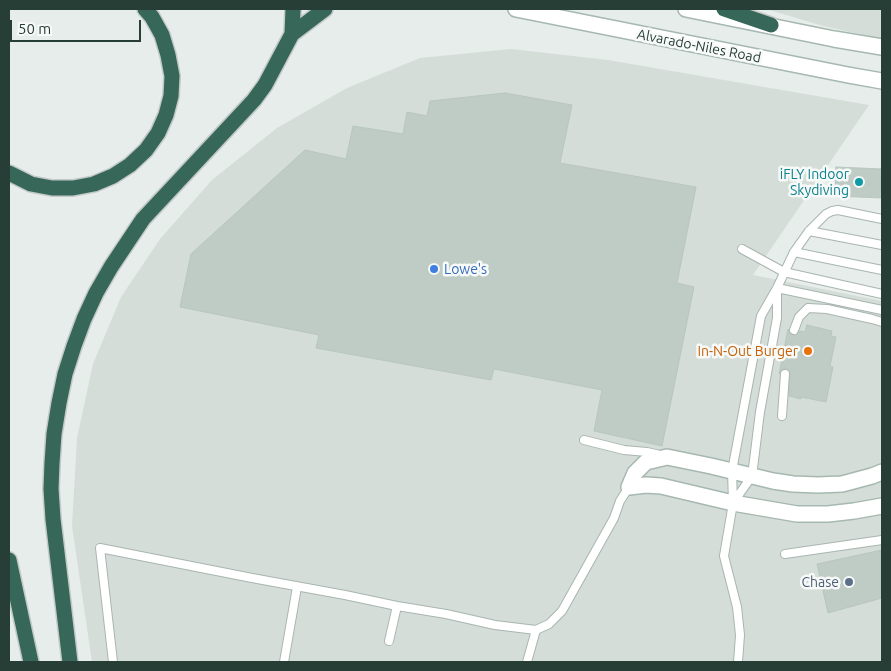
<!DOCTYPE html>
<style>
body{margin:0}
#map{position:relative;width:891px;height:671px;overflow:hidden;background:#e6edea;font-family:Ubuntu,sans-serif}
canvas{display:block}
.frame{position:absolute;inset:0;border:10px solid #273e36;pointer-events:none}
.scale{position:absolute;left:10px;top:20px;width:131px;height:22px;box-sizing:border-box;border:2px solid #273e36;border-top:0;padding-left:6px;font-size:15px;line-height:18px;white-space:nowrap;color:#273e36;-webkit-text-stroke:4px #f7faf8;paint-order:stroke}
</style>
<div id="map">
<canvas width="891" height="671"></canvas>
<div class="frame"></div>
<div class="scale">50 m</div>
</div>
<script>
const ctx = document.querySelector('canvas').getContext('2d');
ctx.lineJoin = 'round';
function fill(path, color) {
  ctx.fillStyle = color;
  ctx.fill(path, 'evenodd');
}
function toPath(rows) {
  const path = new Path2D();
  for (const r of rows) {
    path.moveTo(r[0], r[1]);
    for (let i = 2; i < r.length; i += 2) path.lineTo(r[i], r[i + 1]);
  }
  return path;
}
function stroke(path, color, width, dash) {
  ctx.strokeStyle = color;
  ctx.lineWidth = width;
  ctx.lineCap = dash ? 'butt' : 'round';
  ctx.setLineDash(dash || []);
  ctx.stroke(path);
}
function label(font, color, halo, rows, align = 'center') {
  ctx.font = font + ' Ubuntu,sans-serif';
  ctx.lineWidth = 5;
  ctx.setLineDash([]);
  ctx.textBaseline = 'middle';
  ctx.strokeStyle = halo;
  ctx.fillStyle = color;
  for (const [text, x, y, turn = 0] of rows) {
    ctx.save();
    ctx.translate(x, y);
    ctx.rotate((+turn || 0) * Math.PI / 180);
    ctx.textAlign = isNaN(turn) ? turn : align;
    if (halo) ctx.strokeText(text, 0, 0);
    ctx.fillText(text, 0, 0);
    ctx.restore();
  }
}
fill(toPath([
 [766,9,882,9,882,39,823,26],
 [511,49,608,60,869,105,753,275,882,301,882,662,92,662,72,526,77,438,93,364,121,297,160,239,212,180,277,128,347,88,420,58]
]), '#d5ddd9');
const building = toPath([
 [505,93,572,105,560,163,696,187,677,283,694,287,662,446,594,431,602,390,494,369,491,380,316,348,319,335,180,307,191,254,305,150,346,159,353,126,403,134,407,112,427,116,430,101,505,93],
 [836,167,882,169,882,198,835,196,836,167],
 [807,325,832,331,831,336,836,337,830,366,833,367,826,402,801,397,801,399,789,396,790,372,789,370,785,368,781,370,779,374,788,329,790,334,795,335,800,331,805,332,807,325],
 [882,550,882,598,828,613,817,564,882,550]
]);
fill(building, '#bfcbc5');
stroke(building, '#b9c6c0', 1);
const lane = toPath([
 [809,231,882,245],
 [742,249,784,272,882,294],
 [794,252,882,270],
 [777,288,882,310],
 [794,330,799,317,808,308,827,309,872,319,882,322],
 [782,416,785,374],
 [584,440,624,450,647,452,660,455],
 [733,503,752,476,760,412,777,318,777,288],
 [785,554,882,540],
 [389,641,397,606],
 [113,662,100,548,252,578,345,595,397,606,446,614,495,625,536,630,549,624,562,611,614,518,620,501,629,487],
 [284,662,297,587],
 [527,662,536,630],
 [738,662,740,635,737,607,724,556,733,503,732,471,761,316,777,288,794,252,809,231,826,214,832,211,838,210,882,219]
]);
const secondary = toPath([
 [516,9,848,75,882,81],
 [686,9,834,39,882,47],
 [882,472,872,476,842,484,818,485,793,484,773,481,711,466,667,457,646,462,635,473,629,487,646,485,661,486,733,503,797,514,828,514,854,511,882,506]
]);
const highway = toPath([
 [724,9,771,25],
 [292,34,293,9],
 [9,173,31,184,52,188,73,188,94,184,113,176,130,165,146,150,158,133,166,115,171,96,172,76,168,55,162,35,152,17,145,9],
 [9,560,31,662],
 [70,662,53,519,51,489,52,463,54,434,59,403,65,374,74,346,84,319,96,293,111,267,143,219,254,100,265,85,292,34,325,9]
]);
stroke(lane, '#a9b5b0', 10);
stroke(secondary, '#a6b8b0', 18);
stroke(highway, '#c3c9c7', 18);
stroke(lane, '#fff', 8);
stroke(secondary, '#fff', 15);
stroke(highway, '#366759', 15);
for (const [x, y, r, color] of [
 [859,182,5,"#0f9aa8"],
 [434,269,5,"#3f7fe0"],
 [808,351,5,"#e8710a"],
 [849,582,5,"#5c6f8a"]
]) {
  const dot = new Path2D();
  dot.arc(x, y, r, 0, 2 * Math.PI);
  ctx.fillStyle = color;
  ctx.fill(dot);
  stroke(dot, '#f7faf8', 2);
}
label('14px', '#273e36', '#f7faf8', [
 ["Alvarado-Niles Road",699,46,11]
]);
label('14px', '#0d838f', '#f7faf8', [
 ["iFLY Indoor",849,174],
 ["Skydiving",849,190]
], 'right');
label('14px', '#366cbe', '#f7faf8', [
 ["Lowe's",444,269]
], 'left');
label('14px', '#c56008', '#f7faf8', [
 ["In-N-Out Burger",798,351]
], 'right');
label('14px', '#4e5e75', '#f7faf8', [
 ["Chase",839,582]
], 'right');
</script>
